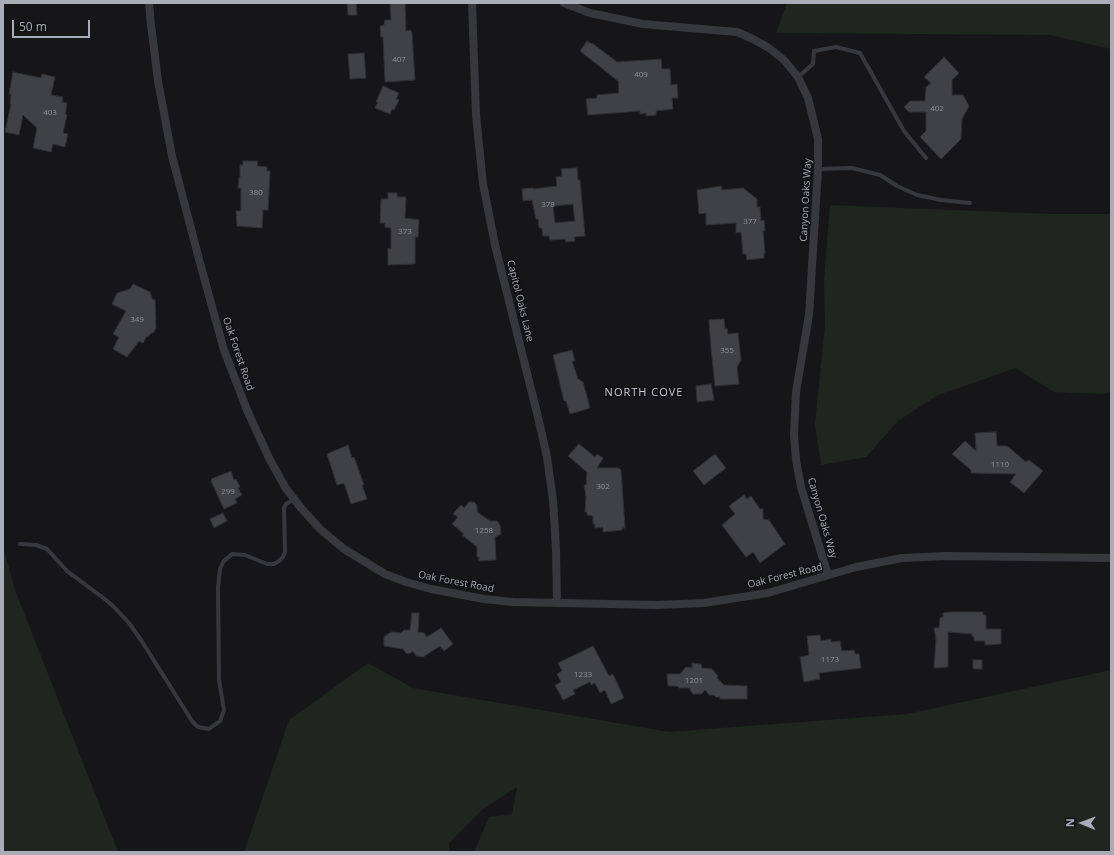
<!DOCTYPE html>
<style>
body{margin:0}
#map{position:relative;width:1114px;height:855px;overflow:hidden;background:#161618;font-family:"Open Sans",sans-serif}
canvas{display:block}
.frame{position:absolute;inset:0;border:4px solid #a8adb8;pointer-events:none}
.north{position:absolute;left:1062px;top:803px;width:40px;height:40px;-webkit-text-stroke:3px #111113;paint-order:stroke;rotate:271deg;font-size:11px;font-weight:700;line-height:16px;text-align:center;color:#a8adb8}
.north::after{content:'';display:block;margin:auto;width:14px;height:18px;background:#a8adb8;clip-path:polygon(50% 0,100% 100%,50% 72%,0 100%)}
.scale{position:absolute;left:12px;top:20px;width:78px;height:18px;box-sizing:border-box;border:2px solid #a8adb8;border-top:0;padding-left:5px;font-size:12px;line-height:14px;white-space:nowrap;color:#a8adb8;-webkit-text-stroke:3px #111113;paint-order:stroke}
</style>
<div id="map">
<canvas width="1114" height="855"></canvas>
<div class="frame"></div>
<div class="north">N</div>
<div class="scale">50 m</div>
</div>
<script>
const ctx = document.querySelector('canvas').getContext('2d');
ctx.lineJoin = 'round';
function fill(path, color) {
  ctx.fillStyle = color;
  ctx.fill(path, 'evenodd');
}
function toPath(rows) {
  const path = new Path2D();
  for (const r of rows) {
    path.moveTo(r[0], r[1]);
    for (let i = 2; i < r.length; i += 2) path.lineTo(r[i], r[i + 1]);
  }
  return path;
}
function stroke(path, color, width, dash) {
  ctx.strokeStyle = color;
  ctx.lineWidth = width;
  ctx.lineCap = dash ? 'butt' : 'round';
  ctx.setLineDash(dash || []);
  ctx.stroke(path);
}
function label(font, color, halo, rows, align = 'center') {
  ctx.font = font + ' "Open Sans",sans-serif';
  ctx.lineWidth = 3;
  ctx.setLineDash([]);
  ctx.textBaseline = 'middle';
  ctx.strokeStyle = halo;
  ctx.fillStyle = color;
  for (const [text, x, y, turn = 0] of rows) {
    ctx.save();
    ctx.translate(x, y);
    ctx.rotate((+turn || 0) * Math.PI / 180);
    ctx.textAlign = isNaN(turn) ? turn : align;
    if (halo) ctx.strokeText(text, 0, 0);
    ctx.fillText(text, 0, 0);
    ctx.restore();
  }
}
fill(toPath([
 [787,3,1111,3,1111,49,1050,35,776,33],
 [830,205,1052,214,1111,214,1111,392,1103,394,1054,392,1016,368,938,395,898,421,866,457,821,465,815,424,825,325,824,280],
 [3,546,15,590,118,852,3,852],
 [368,663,413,688,669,732,907,714,1111,670,1111,852,474,852,489,817,512,814,517,787,482,810,449,843,450,852,244,852,289,720]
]), '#1e261f');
const building = toPath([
 [347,3,356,3,357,15,348,15,347,3],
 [390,3,405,3,406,31,411,30,412,33,415,80,385,82,383,37,381,37,380,26,384,25,385,20,391,20,390,3],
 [587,41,592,44,592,43,617,62,661,59,662,69,670,69,671,85,677,84,678,98,672,98,673,109,656,111,656,115,646,116,646,113,640,114,640,111,588,115,586,99,597,98,597,95,619,93,618,81,580,51,587,41],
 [364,53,366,78,350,79,348,54,364,53],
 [944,57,959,73,952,80,952,95,963,95,969,106,962,119,961,139,941,159,920,137,926,131,926,112,909,112,904,107,910,101,925,101,926,87,931,83,924,77,944,57],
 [13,72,41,78,42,74,55,77,51,95,63,97,62,102,67,103,65,114,67,115,63,133,68,134,65,147,53,144,51,152,33,148,37,128,23,115,19,135,5,132,11,104,10,103,11,94,9,94,13,72],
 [383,86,399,93,396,99,399,100,394,110,392,109,390,114,375,108,378,102,376,102,383,86],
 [243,161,258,161,257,166,267,167,267,171,270,171,268,210,263,210,262,228,237,226,236,211,241,211,241,188,238,188,239,178,240,178,240,165,243,165,243,161],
 [577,168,578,180,580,180,585,236,574,237,575,241,566,242,565,239,550,240,549,236,543,236,542,228,539,228,538,219,536,219,532,200,523,201,522,189,533,188,533,189,557,186,556,177,562,176,561,169,577,168],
 [573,204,575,221,555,223,553,206,573,204],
 [721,186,722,190,743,188,757,199,757,207,760,207,761,221,764,220,765,231,763,231,765,253,764,253,764,258,747,260,746,254,743,254,741,232,736,233,736,223,706,225,706,213,699,214,697,190,721,186],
 [388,193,397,193,397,197,406,197,405,218,419,220,418,237,415,237,415,264,388,265,388,248,391,249,391,228,385,227,385,223,380,223,381,199,388,199,388,193],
 [133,284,150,292,153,300,155,299,156,328,153,333,151,333,148,337,147,336,143,343,139,341,127,357,113,349,119,337,113,334,126,311,112,304,117,293,130,289,133,284],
 [724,319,725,329,727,328,728,334,738,333,741,360,737,367,739,384,715,386,711,348,709,320,724,319],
 [572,350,575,361,572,361,578,379,583,382,590,408,570,414,566,401,564,401,553,355,572,350],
 [711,384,714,400,697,402,696,386,711,384],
 [996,432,997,446,1007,446,1026,462,1029,460,1043,471,1024,493,1010,482,1016,474,971,473,971,470,952,454,965,441,976,451,975,433,996,432],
 [579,444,595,457,597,454,603,458,597,468,618,468,621,470,625,528,622,528,622,530,603,532,603,527,595,528,595,524,593,524,593,516,587,515,587,512,585,512,586,496,584,485,586,485,587,472,568,456,579,444],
 [348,445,352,458,354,457,364,485,362,485,367,499,351,504,344,483,337,485,327,454,348,445],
 [715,454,726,468,704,485,693,471,715,454],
 [231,471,234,480,236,479,240,487,238,488,242,495,235,499,237,503,224,509,211,481,212,480,211,479,231,471],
 [744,495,747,499,751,496,760,509,763,509,763,519,769,520,785,544,760,563,753,552,746,557,722,525,735,514,729,506,744,495],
 [469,502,474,502,477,505,477,512,490,521,497,521,500,525,501,534,495,537,496,560,479,561,479,557,477,557,477,547,462,535,464,534,452,524,458,517,453,514,461,505,464,508,469,502],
 [223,513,227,521,214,528,210,519,223,513],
 [951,612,983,612,983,615,986,615,986,629,1001,629,1001,644,985,645,985,641,974,641,974,637,972,636,972,634,948,632,948,667,934,668,936,639,934,628,939,628,940,618,943,617,943,613,951,612],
 [412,613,419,613,418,632,424,633,427,637,441,628,453,644,444,651,440,646,423,657,416,656,413,651,409,654,406,653,403,649,384,646,384,637,391,632,401,633,404,630,410,630,412,613],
 [820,635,821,641,831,639,831,642,840,641,842,651,854,650,855,654,859,654,861,668,819,673,820,679,804,682,800,657,809,655,807,636,820,635],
 [593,646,609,676,613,674,624,698,611,704,605,690,600,693,595,683,591,685,590,682,573,690,575,694,563,700,555,685,561,682,557,674,562,671,558,663,593,646],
 [973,660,982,660,982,669,973,669,973,660],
 [692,663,701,664,702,668,712,669,718,676,717,678,724,685,747,686,747,699,720,699,720,697,716,697,714,695,709,695,705,690,701,694,693,694,690,690,690,688,679,688,677,686,668,686,667,674,680,674,686,667,692,668,692,663]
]);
fill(building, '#404145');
stroke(building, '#303034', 1);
stroke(toPath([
 [798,77,813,64,814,51,836,47,860,53,904,131,926,158],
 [818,169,852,168,880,175,897,186,917,195,941,200,970,203],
 [20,544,36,545,47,549,67,571,106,600,114,607,129,623,141,640,192,721,198,727,209,729,220,721,224,710,219,680,218,588,220,569,223,562,232,554,245,555,267,564,274,564,279,561,283,557,285,552,284,508,286,504,294,499]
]), '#37383d', 4);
stroke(toPath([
 [149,3,151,25,158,81,172,156,200,263,224,350,247,410,269,458,285,487,301,508,320,529,344,549,385,574,406,582,431,589,484,599,513,602,657,605,704,603,768,593,856,567,902,558,947,556,1111,558],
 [472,3,476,115,483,184,495,245,538,417,547,457,553,500,556,549,557,603],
 [564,3,590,13,643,24,737,32,753,39,769,48,784,60,798,77,808,98,818,139,818,169,809,315,796,392,794,435,796,460,801,487,828,575]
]), '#37383d', 8);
label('8px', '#8e929b', null, [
 ["407",399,60],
 ["409",641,75],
 ["402",937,109],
 ["403",50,113],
 ["380",256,193],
 ["378",548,205],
 ["377",750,222],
 ["373",405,232],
 ["349",137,320],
 ["355",727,351],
 ["1110",1000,465],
 ["302",603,487],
 ["299",228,492],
 ["1258",484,531],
 ["1173",830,660],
 ["1233",583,675],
 ["1201",694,681]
]);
label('10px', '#a8adb8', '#111113', [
 ["Canyon Oaks Way",806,200,-87],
 ["Capitol Oaks Lane",520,301,76],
 ["Oak Forest Road",238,354,71],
 ["Canyon Oaks Way",822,518,74],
 ["Oak Forest Road",785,576,-14],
 ["Oak Forest Road",456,582,11]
]);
ctx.letterSpacing = '1px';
label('11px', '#c9ccd4', '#111113', [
 ["NORTH COVE",644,393]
]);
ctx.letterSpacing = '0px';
</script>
